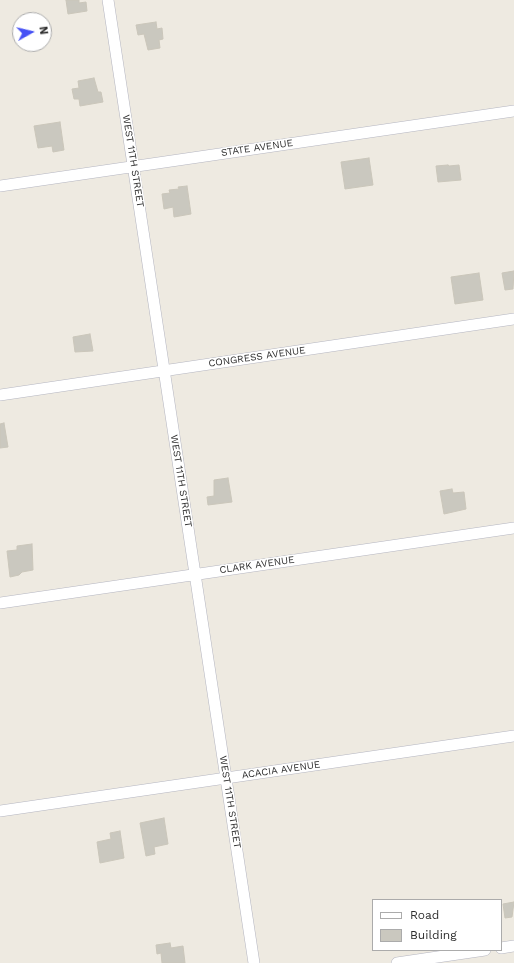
<!DOCTYPE html>
<style>
body{margin:0}
#map{position:relative;width:514px;height:963px;overflow:hidden;background:#eeeae1;font-family:"Work Sans",sans-serif}
canvas{display:block}
.legend{position:absolute;left:372px;top:899px;width:130px;height:52px;box-sizing:border-box;background:#fff;border:1px solid #ababab;margin:0;padding:5px 7px;list-style:none;font-size:12px;color:#2d2d2d}
.legend li{display:flex;align-items:center;gap:8px;height:20px}
.legend b{width:20px;border:1px solid #ababab}
.north{position:absolute;left:12px;top:12px;width:40px;height:40px;box-sizing:border-box;background:#fff;border:1px solid #ababab;border-radius:50%;rotate:82deg;font-size:11px;font-weight:700;line-height:16px;text-align:center;color:#2d2d2d}
.north::after{content:'';display:block;margin:auto;width:14px;height:18px;background:#4651f5;clip-path:polygon(50% 0,100% 100%,50% 72%,0 100%)}
</style>
<div id="map">
<canvas width="514" height="963"></canvas>
<ul class="legend">
<li><b style="height:5px;background:#fff"></b>Road</li>
<li><b style="height:11px;background:#cac8bf"></b>Building</li>
</ul>
<div class="north">N</div>
</div>
<script>
const ctx = document.querySelector('canvas').getContext('2d');
ctx.lineJoin = 'round';
function fill(path, color) {
  ctx.fillStyle = color;
  ctx.fill(path, 'evenodd');
}
function toPath(rows) {
  const path = new Path2D();
  for (const r of rows) {
    path.moveTo(r[0], r[1]);
    for (let i = 2; i < r.length; i += 2) path.lineTo(r[i], r[i + 1]);
  }
  return path;
}
function stroke(path, color, width, dash) {
  ctx.strokeStyle = color;
  ctx.lineWidth = width;
  ctx.lineCap = dash ? 'butt' : 'round';
  ctx.setLineDash(dash || []);
  ctx.stroke(path);
}
function label(font, color, halo, rows, align = 'center') {
  ctx.font = font + ' "Work Sans",sans-serif';
  ctx.lineWidth = 3;
  ctx.setLineDash([]);
  ctx.textBaseline = 'middle';
  ctx.strokeStyle = halo;
  ctx.fillStyle = color;
  for (const [text, x, y, turn = 0] of rows) {
    ctx.save();
    ctx.translate(x, y);
    ctx.rotate((+turn || 0) * Math.PI / 180);
    ctx.textAlign = isNaN(turn) ? turn : align;
    if (halo) ctx.strokeText(text, 0, 0);
    ctx.fillText(text, 0, 0);
    ctx.restore();
  }
}
const building = toPath([
 [66,0,79,0,79,3,86,2,87,11,68,14,66,0],
 [156,22,157,29,162,28,163,39,159,40,160,48,148,50,144,34,138,35,136,25,156,22],
 [94,78,98,92,101,92,103,102,80,106,79,99,74,99,72,89,79,88,78,81,94,78],
 [60,122,64,150,53,152,52,146,38,148,34,126,60,122],
 [369,158,373,185,345,189,341,162,369,158],
 [448,165,449,166,459,165,461,180,438,182,436,166,448,165],
 [187,186,191,214,174,217,173,207,164,209,162,194,170,193,169,190,179,189,178,187,187,186],
 [514,271,513,289,505,290,502,273,514,271],
 [479,273,483,300,455,304,451,277,479,273],
 [90,334,93,351,75,352,73,337,90,334],
 [4,423,8,447,0,448,0,424,4,423],
 [228,478,232,502,208,505,207,497,214,496,214,480,228,478],
 [452,489,453,493,464,492,466,509,444,514,440,491,452,489],
 [32,544,33,570,22,572,19,575,10,577,7,551,17,550,17,546,32,544],
 [164,818,168,844,154,847,155,854,146,856,140,823,164,818],
 [120,831,124,858,100,863,97,842,111,839,110,833,120,831],
 [514,902,512,917,505,918,503,904,514,902],
 [170,943,171,948,183,946,185,963,162,963,161,953,157,954,156,945,170,943]
]);
fill(building, '#cac8bf');
stroke(building, '#cac6ba', 1);
const minor = toPath([
 [108,0,254,963],
 [0,186,514,111],
 [0,395,514,319],
 [0,603,514,528],
 [0,811,514,736],
 [501,948,514,946],
 [397,963,485,950]
]);
stroke(minor, '#b4b5c0', 12);
stroke(minor, '#fff', 11);
label('10px', '#2d2d2d', '#fff', [
 ["STATE AVENUE",257,148,-8],
 ["WEST 11TH STREET",133,161,81],
 ["CONGRESS AVENUE",257,357,-8],
 ["WEST 11TH STREET",181,481,81],
 ["CLARK AVENUE",257,565,-8],
 ["ACACIA AVENUE",281,770,-8],
 ["WEST 11TH STREET",230,802,81]
]);
</script>
